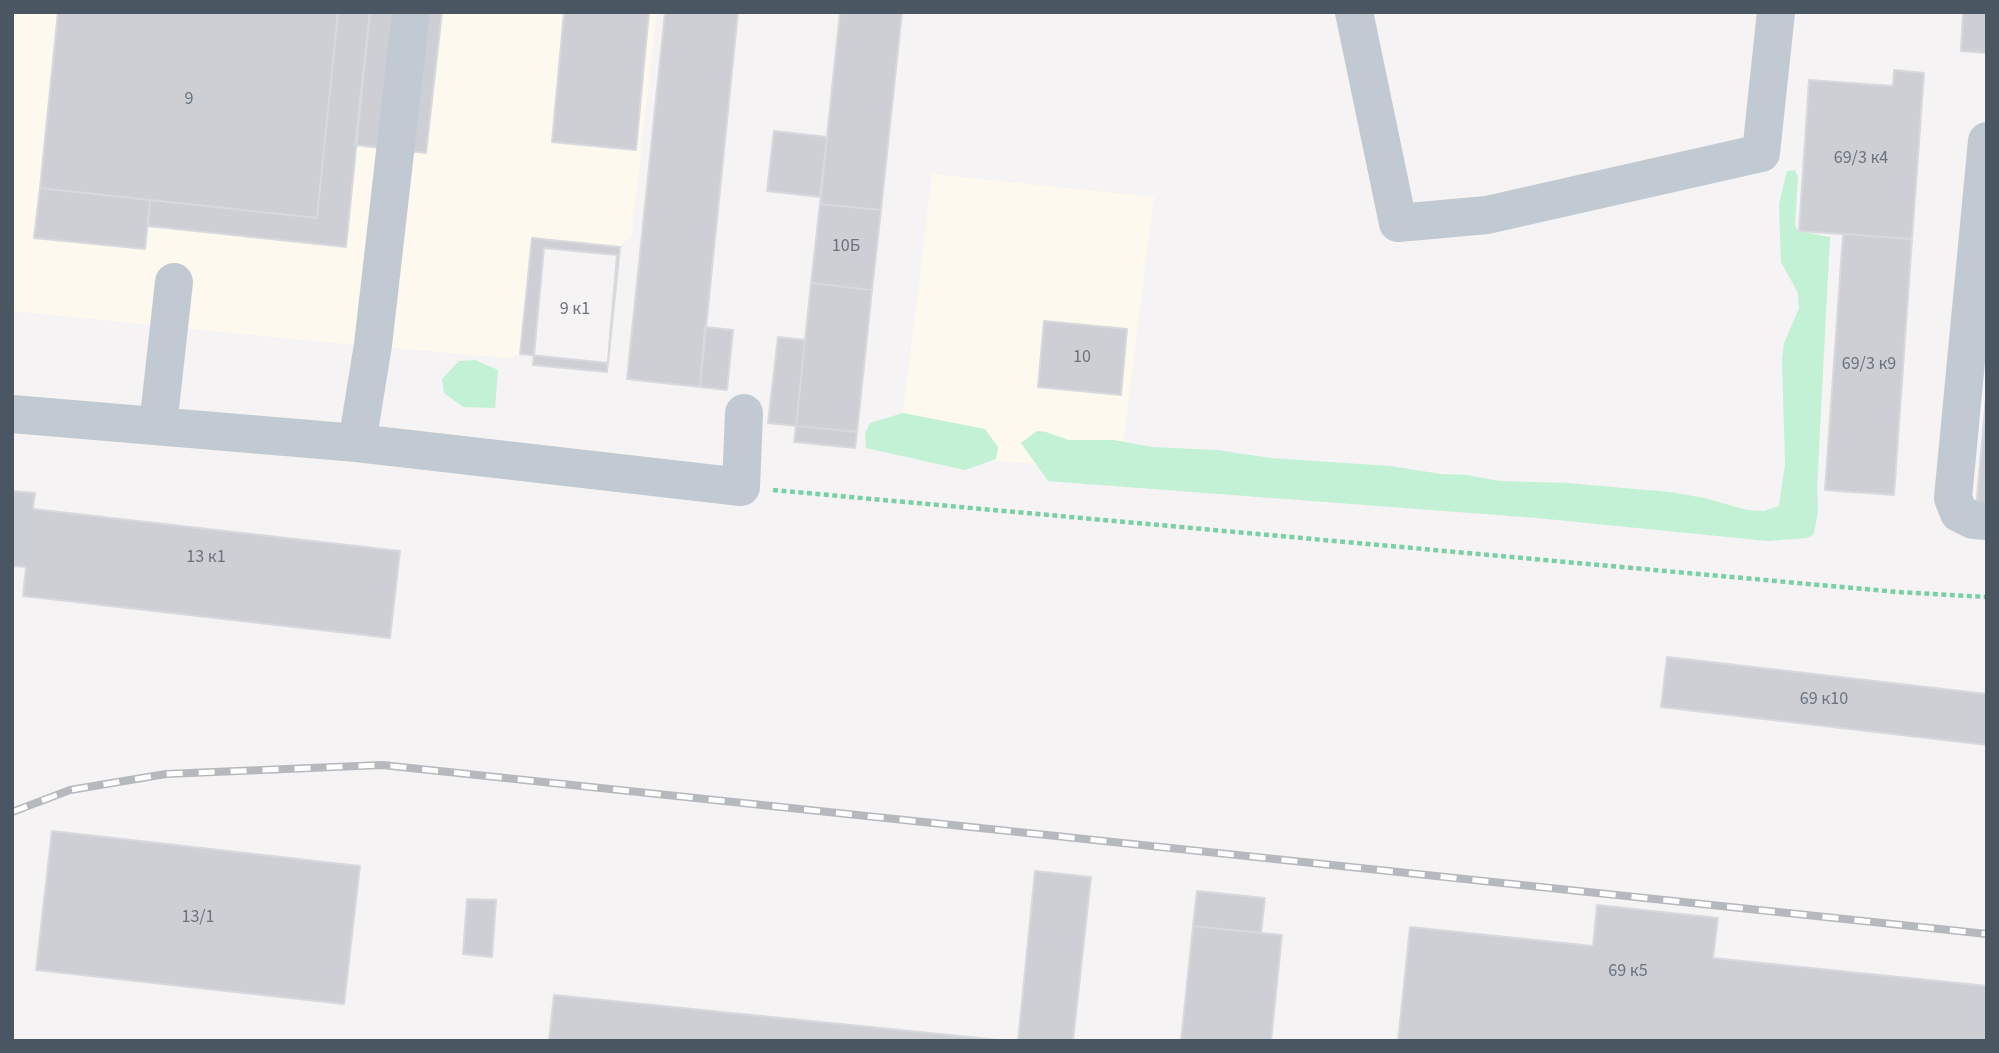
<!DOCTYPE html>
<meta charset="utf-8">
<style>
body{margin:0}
#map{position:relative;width:1999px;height:1053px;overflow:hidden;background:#f5f3f3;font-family:"Source Sans 3",sans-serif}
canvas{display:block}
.frame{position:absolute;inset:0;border:14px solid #4a5661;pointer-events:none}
</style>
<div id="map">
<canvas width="1999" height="1053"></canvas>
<div class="frame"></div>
</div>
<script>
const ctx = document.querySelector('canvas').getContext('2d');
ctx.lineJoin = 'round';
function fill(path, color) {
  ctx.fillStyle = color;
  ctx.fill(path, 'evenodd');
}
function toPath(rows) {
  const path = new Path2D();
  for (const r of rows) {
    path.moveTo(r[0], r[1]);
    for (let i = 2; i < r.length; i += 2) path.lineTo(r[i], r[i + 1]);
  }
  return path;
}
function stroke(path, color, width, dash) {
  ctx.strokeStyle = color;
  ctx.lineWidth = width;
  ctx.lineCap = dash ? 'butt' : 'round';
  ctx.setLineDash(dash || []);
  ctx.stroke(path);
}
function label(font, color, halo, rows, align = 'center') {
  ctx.font = font + ' "Source Sans 3",sans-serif';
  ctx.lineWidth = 5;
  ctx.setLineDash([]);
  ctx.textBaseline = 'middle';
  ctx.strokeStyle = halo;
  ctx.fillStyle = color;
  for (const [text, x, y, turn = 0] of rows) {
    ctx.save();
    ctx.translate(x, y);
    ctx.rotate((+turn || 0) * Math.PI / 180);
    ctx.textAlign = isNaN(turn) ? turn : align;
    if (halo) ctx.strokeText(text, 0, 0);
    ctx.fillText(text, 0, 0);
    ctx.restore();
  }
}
fill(toPath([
 [12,12,657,12,632,234,620,247,532,238,520,354,506,358,302,340,12,311],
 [932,174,1154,197,1120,472,898,452]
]), '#fdf9ef');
fill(toPath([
 [1795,170,1798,177,1795,225,1798,231,1830,237,1817,488,1818,511,1814,534,1807,538,1768,541,1537,518,1060,482,1048,481,1021,443,1037,431,1046,432,1069,440,1114,440,1152,447,1217,450,1270,458,1390,466,1441,474,1467,475,1499,481,1567,483,1670,492,1704,498,1747,510,1764,511,1779,506,1785,464,1782,360,1784,343,1799,308,1798,293,1781,262,1779,204,1787,171],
 [475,360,498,370,495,408,463,407,444,393,442,379,459,361],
 [903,413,985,429,998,447,996,459,965,470,866,448,865,433,870,423]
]), '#c3f1d5');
const building = toPath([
 [58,12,338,12,317,218,40,188,58,12],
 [338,12,370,12,346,247,148,226,150,200,317,218,338,12],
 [370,12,442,12,426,153,355,145,370,12],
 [564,12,649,12,636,150,552,142,564,12],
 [665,12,738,12,700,387,627,379,665,12],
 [840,12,902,12,881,210,820,204,840,12],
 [1963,12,1987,12,1987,53,1961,51,1963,12],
 [1894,70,1924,73,1912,239,1799,231,1809,80,1893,86,1894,70],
 [774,131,827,137,820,197,767,191,774,131],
 [40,188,150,200,145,249,34,238,40,188],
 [820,204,881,210,872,290,811,283,820,204],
 [1843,234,1912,239,1894,495,1825,490,1843,234],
 [532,238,620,247,608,363,520,354,532,238],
 [544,248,617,255,607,372,533,365,544,248],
 [811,283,872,290,857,432,796,426,811,283],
 [1044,321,1127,329,1121,395,1038,387,1044,321],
 [705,327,733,330,727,390,700,387,705,327],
 [778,337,805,340,796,426,768,423,778,337],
 [1987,387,1987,509,1976,508,1987,387],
 [796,426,857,432,855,448,794,442,796,426],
 [12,491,35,493,33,509,400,551,390,638,23,596,26,567,12,566,12,491],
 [1667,657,1987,694,1987,745,1661,707,1667,657],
 [52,831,360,866,344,1004,36,970,52,831],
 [1035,871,1091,877,1073,1041,1018,1041,1035,871],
 [1197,891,1265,898,1261,933,1193,926,1197,891],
 [467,899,496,900,492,957,463,954,467,899],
 [1597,905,1718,918,1713,958,1987,986,1987,1041,1398,1041,1410,927,1593,946,1597,905],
 [1193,926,1282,935,1271,1041,1181,1041,1193,926],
 [554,995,1009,1041,549,1041,554,995]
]);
fill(building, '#cdcfd5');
stroke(building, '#d7d9de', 2);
stroke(toPath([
 [773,490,1897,592,1987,597]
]), '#7ad0a6', 4.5, [5, 3.5]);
stroke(toPath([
 [1354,12,1398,223,1487,215,1761,153,1776,12],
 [1987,141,1953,498,1959,513,1973,520,1987,521],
 [12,414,357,443,741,487,744,413],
 [158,426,174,282],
 [357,443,373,345,411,12]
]), '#c1cad2', 38);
const rail = toPath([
 [12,812,70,790,166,774,382,765,1987,934]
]);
stroke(rail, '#b5b8bd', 8);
stroke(rail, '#fff', 5, [16]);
label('18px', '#6b747e', null, [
 ["9",189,100],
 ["69/3 к4",1861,159],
 ["10Б",846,247],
 ["9 к1",575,310],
 ["10",1082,358],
 ["69/3 к9",1869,365],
 ["13 к1",206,558],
 ["69 к10",1824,700],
 ["13/1",198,918],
 ["69 к5",1628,972]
]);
</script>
